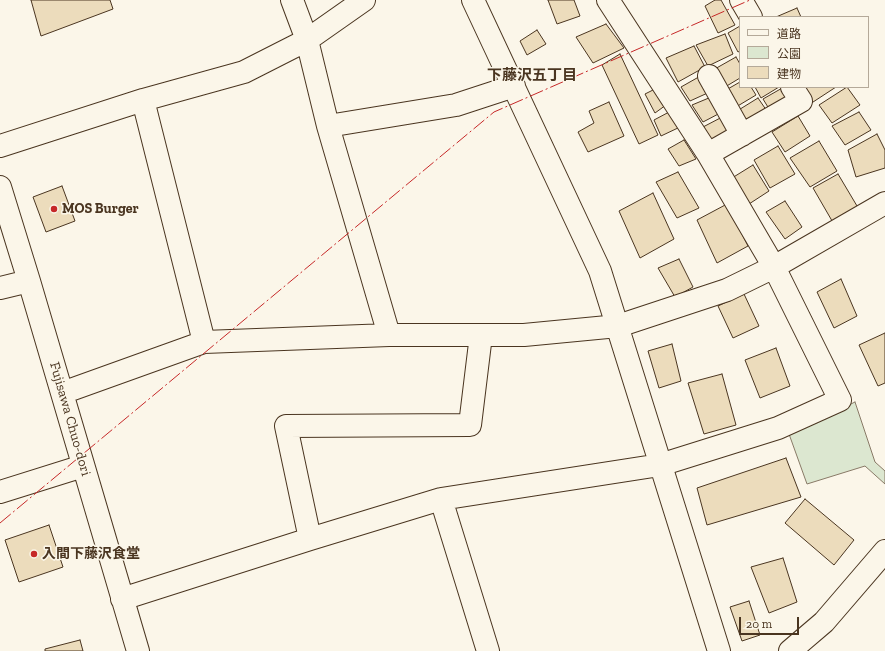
<!DOCTYPE html>
<meta charset="utf-8">
<style>
body{margin:0}
#map{position:relative;width:885px;height:651px;overflow:hidden;background:#fbf6e9;font-family:"Zilla Slab","Noto Sans JP",serif}
canvas{display:block}
.legend{position:absolute;left:739px;top:16px;width:130px;height:72px;box-sizing:border-box;background:#fbf6e9;border:1px solid #b4a999;margin:0;padding:5px 7px;list-style:none;font-size:12px;color:#4a3520}
.legend li{display:flex;align-items:center;gap:8px;height:20px}
.legend b{width:20px;border:1px solid #b4a999}
.scale{position:absolute;left:739px;top:617px;width:60px;height:18px;box-sizing:border-box;border:2px solid #4a3520;border-top:0;padding-left:5px;font-size:12px;line-height:14px;white-space:nowrap;color:#4a3520;-webkit-text-stroke:3px #fbf6e9;paint-order:stroke}
</style>
<div id="map">
<canvas width="885" height="651"></canvas>
<ul class="legend">
<li><b style="height:5px;background:#fbf6e9"></b>道路</li>
<li><b style="height:11px;background:#dce7d0"></b>公園</li>
<li><b style="height:11px;background:#ecdcbc"></b>建物</li>
</ul>
<div class="scale">20 m</div>
</div>
<script>
const ctx = document.querySelector('canvas').getContext('2d');
ctx.lineJoin = 'round';
function fill(path, color) {
  ctx.fillStyle = color;
  ctx.fill(path, 'evenodd');
}
function toPath(rows) {
  const path = new Path2D();
  for (const r of rows) {
    path.moveTo(r[0], r[1]);
    for (let i = 2; i < r.length; i += 2) path.lineTo(r[i], r[i + 1]);
  }
  return path;
}
function stroke(path, color, width, dash) {
  ctx.strokeStyle = color;
  ctx.lineWidth = width;
  ctx.lineCap = dash ? 'butt' : 'round';
  ctx.setLineDash(dash || []);
  ctx.stroke(path);
}
function label(font, color, halo, rows, align = 'center') {
  ctx.font = font + ' "Zilla Slab","Noto Sans JP",serif';
  ctx.lineWidth = 3;
  ctx.setLineDash([]);
  ctx.textBaseline = 'middle';
  ctx.strokeStyle = halo;
  ctx.fillStyle = color;
  for (const [text, x, y, turn = 0] of rows) {
    ctx.save();
    ctx.translate(x, y);
    ctx.rotate((+turn || 0) * Math.PI / 180);
    ctx.textAlign = isNaN(turn) ? turn : align;
    if (halo) ctx.strokeText(text, 0, 0);
    ctx.fillText(text, 0, 0);
    ctx.restore();
  }
}
const green = toPath([
 [855,402,875,462,885,471,885,484,865,466,807,484,789,434,855,402]
]);
fill(green, '#dce7d0');
stroke(green, '#887966', 1);
const building = toPath([
 [31,0,110,0,113,9,41,36,31,0],
 [548,0,574,0,580,16,557,24,548,0],
 [715,0,721,0,735,25,718,33,705,6,715,0],
 [797,8,801,17,776,17,797,8],
 [606,24,624,48,593,63,576,37,606,24],
 [740,26,740,51,738,52,728,33,740,26],
 [537,30,546,44,527,55,520,41,537,30],
 [725,34,733,54,708,66,696,45,725,34],
 [694,46,705,67,678,82,666,58,694,46],
 [620,54,658,135,639,144,602,65,620,54],
 [736,57,740,64,740,78,725,87,713,70,736,57],
 [704,74,712,91,690,101,681,87,704,74],
 [740,82,740,87,751,87,756,95,736,107,726,90,740,82],
 [755,87,779,87,761,98,755,87],
 [784,87,793,100,771,112,763,99,784,87],
 [802,87,836,87,810,104,802,87],
 [847,87,860,105,832,123,819,105,847,87],
 [657,88,666,105,655,113,645,94,657,88],
 [716,95,724,111,703,122,692,105,716,95],
 [758,98,769,114,749,126,737,111,758,98],
 [609,102,624,136,588,152,578,132,594,123,589,111,609,102],
 [671,111,680,127,661,136,654,120,671,111],
 [859,112,871,130,845,145,832,126,859,112],
 [726,115,735,131,713,144,703,127,726,115],
 [798,116,810,136,785,152,772,132,798,116],
 [877,134,885,150,885,168,856,177,848,150,877,134],
 [684,140,696,159,679,166,668,149,684,140],
 [819,141,837,171,810,187,790,158,819,141],
 [778,146,795,174,770,188,754,160,778,146],
 [753,165,769,191,749,204,732,178,753,165],
 [678,172,699,208,677,218,656,182,678,172],
 [838,174,860,211,835,226,813,188,838,174],
 [62,186,75,221,46,232,33,197,62,186],
 [653,193,674,239,640,258,619,211,653,193],
 [785,201,802,227,785,239,766,212,785,201],
 [727,204,748,246,717,263,697,220,727,204],
 [679,259,693,287,675,297,658,268,679,259],
 [841,279,857,316,834,328,817,292,841,279],
 [744,294,759,326,733,338,718,306,744,294],
 [885,333,885,383,878,386,859,345,885,333],
 [672,344,681,381,659,388,648,351,672,344],
 [776,348,790,386,760,398,745,360,776,348],
 [722,374,736,425,704,434,688,383,722,374],
 [786,458,801,497,707,525,697,488,786,458],
 [805,499,854,540,834,565,785,523,805,499],
 [49,525,63,567,19,582,5,540,49,525],
 [783,558,797,602,769,613,751,567,783,558],
 [749,601,760,635,742,641,730,607,749,601],
 [80,640,83,651,45,651,45,649,80,640]
]);
fill(building, '#ecdcbc');
stroke(building, '#4a3520', 1);
const minor = toPath([
 [292,0,307,40,328,126,389,335],
 [473,0,600,271,719,651],
 [741,0,751,17],
 [709,76,742,135],
 [143,100,204,342],
 [328,126,456,105,514,86],
 [0,146,143,100,244,72,307,40,364,0],
 [708,154,801,101,792,87],
 [0,187,29,281,138,651],
 [0,288,29,281],
 [62,393,204,342,389,335,524,335,618,326,727,290,774,267,885,203],
 [0,492,83,466],
 [441,499,488,651],
 [310,539,286,426,470,425,481,335],
 [122,599,310,539,441,499,660,465,778,428,840,400,774,267,708,154,608,0],
 [790,651,824,622,885,551]
]);
stroke(minor, '#4a3520', 24);
stroke(minor, '#fbf6e9', 22);
stroke(toPath([
 [0,523,494,112,750,0]
]), '#c62828', 1, [14, 3, 2, 3]);
for (const [x, y, r, color] of [
 [54,209,4,"#c62828"],
 [34,554,4,"#c62828"]
]) {
  const dot = new Path2D();
  dot.arc(x, y, r, 0, 2 * Math.PI);
  ctx.fillStyle = color;
  ctx.fill(dot);
  stroke(dot, '#fbf6e9', 1.5);
}
label('bold 14px', '#4a3520', '#fbf6e9', [
 ["MOS Burger",62,209],
 ["入間下藤沢食堂",42,554]
], 'left');
label('14px', '#4a3520', '#fbf6e9', [
 ["Fujisawa Chuo-dori",70,419,74]
]);
label('bold 15px', '#4a3520', '#fbf6e9', [
 ["下藤沢五丁目",532,76]
]);
</script>
